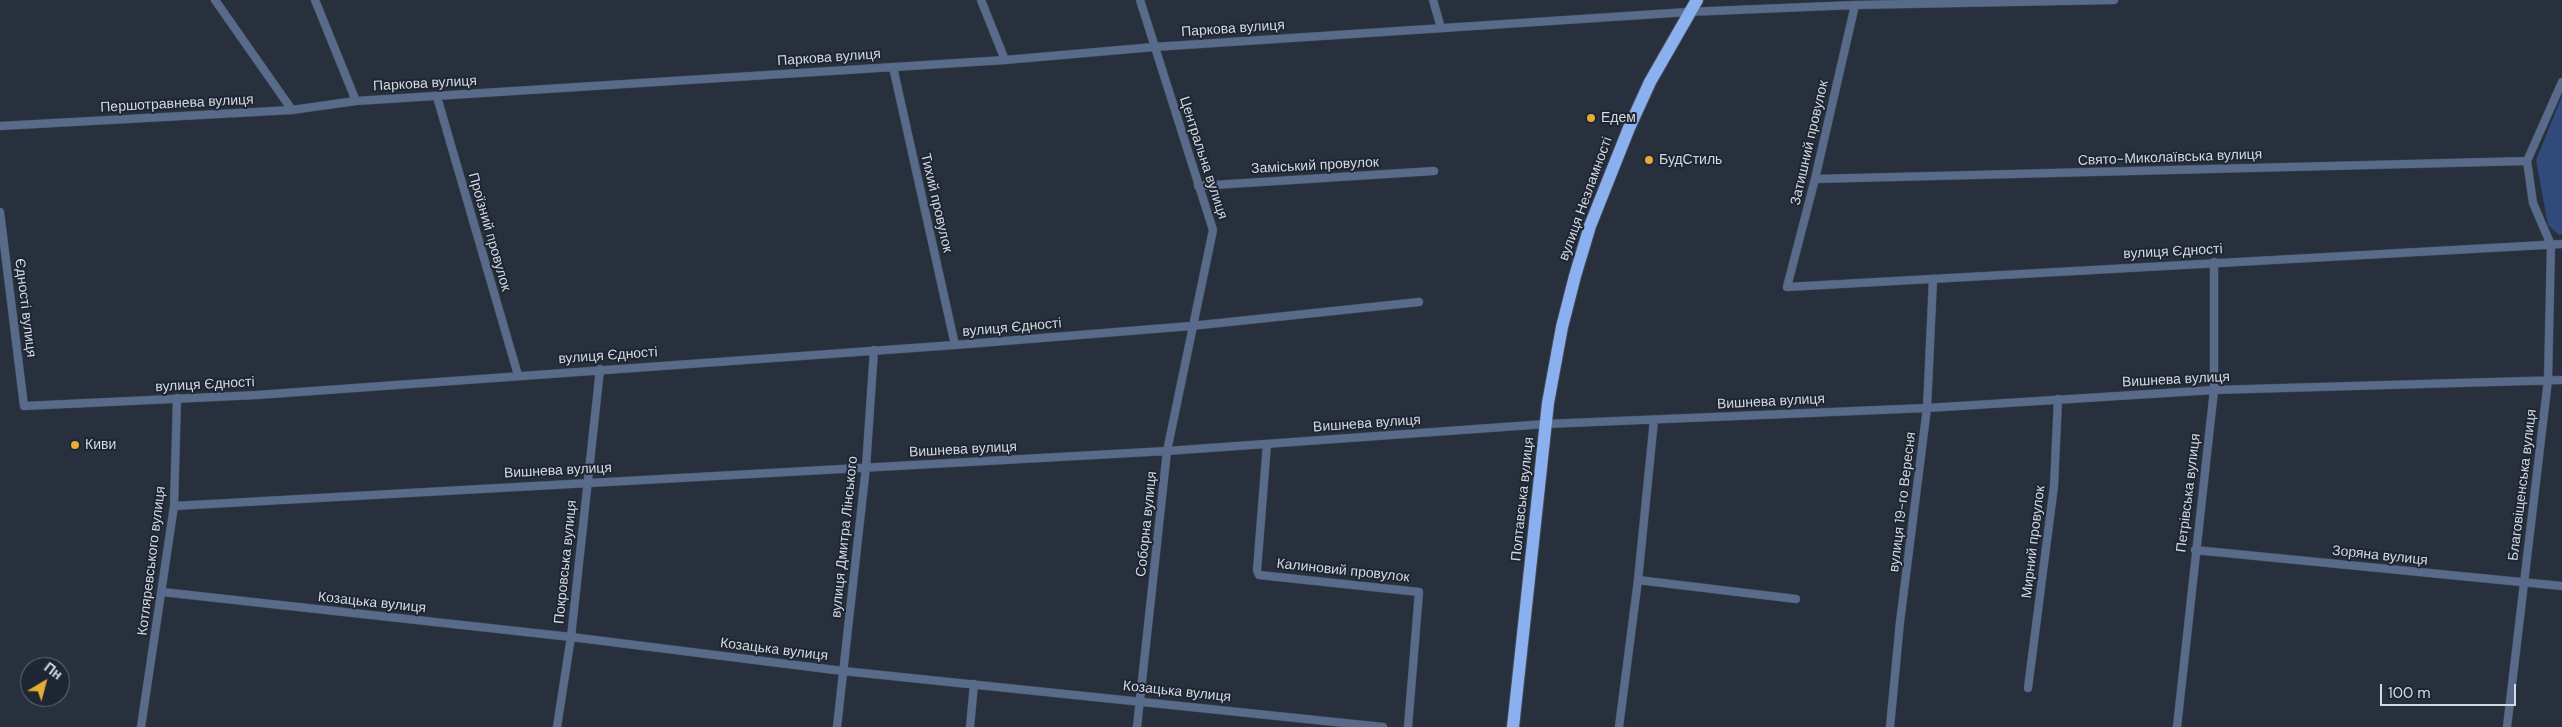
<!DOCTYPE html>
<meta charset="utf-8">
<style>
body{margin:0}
#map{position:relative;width:2562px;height:727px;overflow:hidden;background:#28303d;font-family:"DM Sans",sans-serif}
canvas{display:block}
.north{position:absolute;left:20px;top:657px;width:50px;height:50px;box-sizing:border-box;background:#1f2633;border:1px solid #676e79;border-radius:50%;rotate:37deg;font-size:14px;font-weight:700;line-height:20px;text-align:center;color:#d3d9e1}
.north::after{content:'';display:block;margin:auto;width:18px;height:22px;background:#e6ac36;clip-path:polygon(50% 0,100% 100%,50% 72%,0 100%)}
.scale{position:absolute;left:2380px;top:684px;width:136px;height:22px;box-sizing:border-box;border:2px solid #d3d9e1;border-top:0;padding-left:6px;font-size:15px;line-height:18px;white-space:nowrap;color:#d3d9e1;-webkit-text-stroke:4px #1f2633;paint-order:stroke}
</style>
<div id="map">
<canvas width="2562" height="727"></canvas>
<div class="north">Пн</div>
<div class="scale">100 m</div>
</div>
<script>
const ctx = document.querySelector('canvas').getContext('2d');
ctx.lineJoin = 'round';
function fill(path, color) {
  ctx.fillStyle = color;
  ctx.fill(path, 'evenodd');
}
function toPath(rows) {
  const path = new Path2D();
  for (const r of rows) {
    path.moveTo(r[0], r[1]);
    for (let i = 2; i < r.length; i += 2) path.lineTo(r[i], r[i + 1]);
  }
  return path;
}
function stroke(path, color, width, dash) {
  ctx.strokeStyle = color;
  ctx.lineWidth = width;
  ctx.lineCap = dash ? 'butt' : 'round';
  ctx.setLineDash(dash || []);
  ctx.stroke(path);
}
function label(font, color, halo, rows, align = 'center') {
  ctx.font = font + ' "DM Sans",sans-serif';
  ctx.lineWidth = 4;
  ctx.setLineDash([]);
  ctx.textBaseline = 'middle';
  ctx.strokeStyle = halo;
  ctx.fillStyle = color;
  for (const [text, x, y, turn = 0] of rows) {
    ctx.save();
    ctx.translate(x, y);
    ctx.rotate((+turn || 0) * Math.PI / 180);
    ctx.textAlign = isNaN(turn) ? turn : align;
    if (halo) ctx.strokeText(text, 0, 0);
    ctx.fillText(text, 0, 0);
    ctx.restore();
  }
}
fill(toPath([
 [2562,96,2562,234,2559,235,2548,225,2536,160]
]), '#2f4a7b');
const minor = toPath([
 [215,0,292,110],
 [315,0,356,101],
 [981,0,1005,60],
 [1433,0,1441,28],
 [1855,5,1815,179,1787,287,2562,244],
 [893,67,955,345],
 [437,97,518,375],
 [0,126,292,110,356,101,1005,60,1154,47,1688,12,1855,5,2114,0],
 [1815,179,2527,161],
 [1198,186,1434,171],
 [0,212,24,406,257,395,955,345,1191,326,1419,302],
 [1267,444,1257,570,1259,575,1419,592,1408,727],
 [174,506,1167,451,1546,424,1927,408,2214,390,2562,380],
 [2195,550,2562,586],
 [1638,580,1796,599],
 [162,592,571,637,843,671,1383,727],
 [2028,688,2054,486,2058,399],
 [141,727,174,506,177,398],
 [557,727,571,637,600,369],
 [837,727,866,467,874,350],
 [970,727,974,684],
 [1137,727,1167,451,1213,230,1140,0],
 [1619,727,1638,580,1654,420],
 [1890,727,1900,622,1927,408,1933,280],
 [2177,727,2214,390,2214,262],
 [2507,727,2548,380,2551,245,2533,203,2527,161,2562,82]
]);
const trunk = toPath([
 [1513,727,1548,403,1562,327,1575,276,1590,226,1629,128,1650,82,1697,0]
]);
stroke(minor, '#434b57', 9);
stroke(trunk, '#434b57', 14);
stroke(minor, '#596b8a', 8);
stroke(trunk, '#8bb0ef', 12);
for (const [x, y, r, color] of [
 [1591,118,5,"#e6ac36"],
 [1649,160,5,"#e6ac36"],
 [75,445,5,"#e6ac36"]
]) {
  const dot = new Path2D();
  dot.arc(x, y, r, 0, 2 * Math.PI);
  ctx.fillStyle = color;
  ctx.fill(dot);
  stroke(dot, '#1f2633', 2);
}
label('14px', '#d3d9e1', '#1f2633', [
 ["Паркова вулиця",1233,29,-4],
 ["Паркова вулиця",829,58,-4],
 ["Паркова вулиця",425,84,-3],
 ["Першотравнева вулиця",177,104,-3],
 ["Затишний провулок",1810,143,-77],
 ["Центральна вулиця",1203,158,72],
 ["Свято-Миколаївська вулиця",2170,158,-2],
 ["Заміський провулок",1315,166,-3],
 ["вулиця Незламності",1586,199,-70],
 ["Тихий провулок",936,203,77],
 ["Проїзний провулок",489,232,74],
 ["вулиця Єдності",2173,252,-3],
 ["Єдності вулиця",25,308,83],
 ["вулиця Єдності",1012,328,-5],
 ["вулиця Єдності",608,356,-4],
 ["Вишнева вулиця",2176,380,-3],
 ["вулиця Єдності",205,385,-3],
 ["Вишнева вулиця",1771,402,-3],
 ["Вишнева вулиця",1367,424,-4],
 ["Вишнева вулиця",963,450,-3],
 ["Вишнева вулиця",558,471,-3],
 ["Благовіщенська вулиця",2523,485,-83],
 ["Петрівська вулиця",2189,493,-83],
 ["Полтавська вулиця",1523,499,-84],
 ["вулиця 19-го Вересня",1903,502,-83],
 ["Соборна вулиця",1147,524,-84],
 ["вулиця Дмитра Лінського",845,537,-84],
 ["Мирний провулок",2034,542,-83],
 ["Зоряна вулиця",2380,556,6],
 ["Котляревського вулиця",152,561,-83],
 ["Покровська вулиця",566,562,-84],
 ["Калиновий провулок",1343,571,6],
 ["Козацька вулиця",372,603,6],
 ["Козацька вулиця",774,650,7],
 ["Козацька вулиця",1177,692,6]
]);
label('14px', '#d3d9e1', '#1f2633', [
 ["Едем",1601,118],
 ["БудСтиль",1659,160],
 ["Киви",85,445]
], 'left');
</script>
